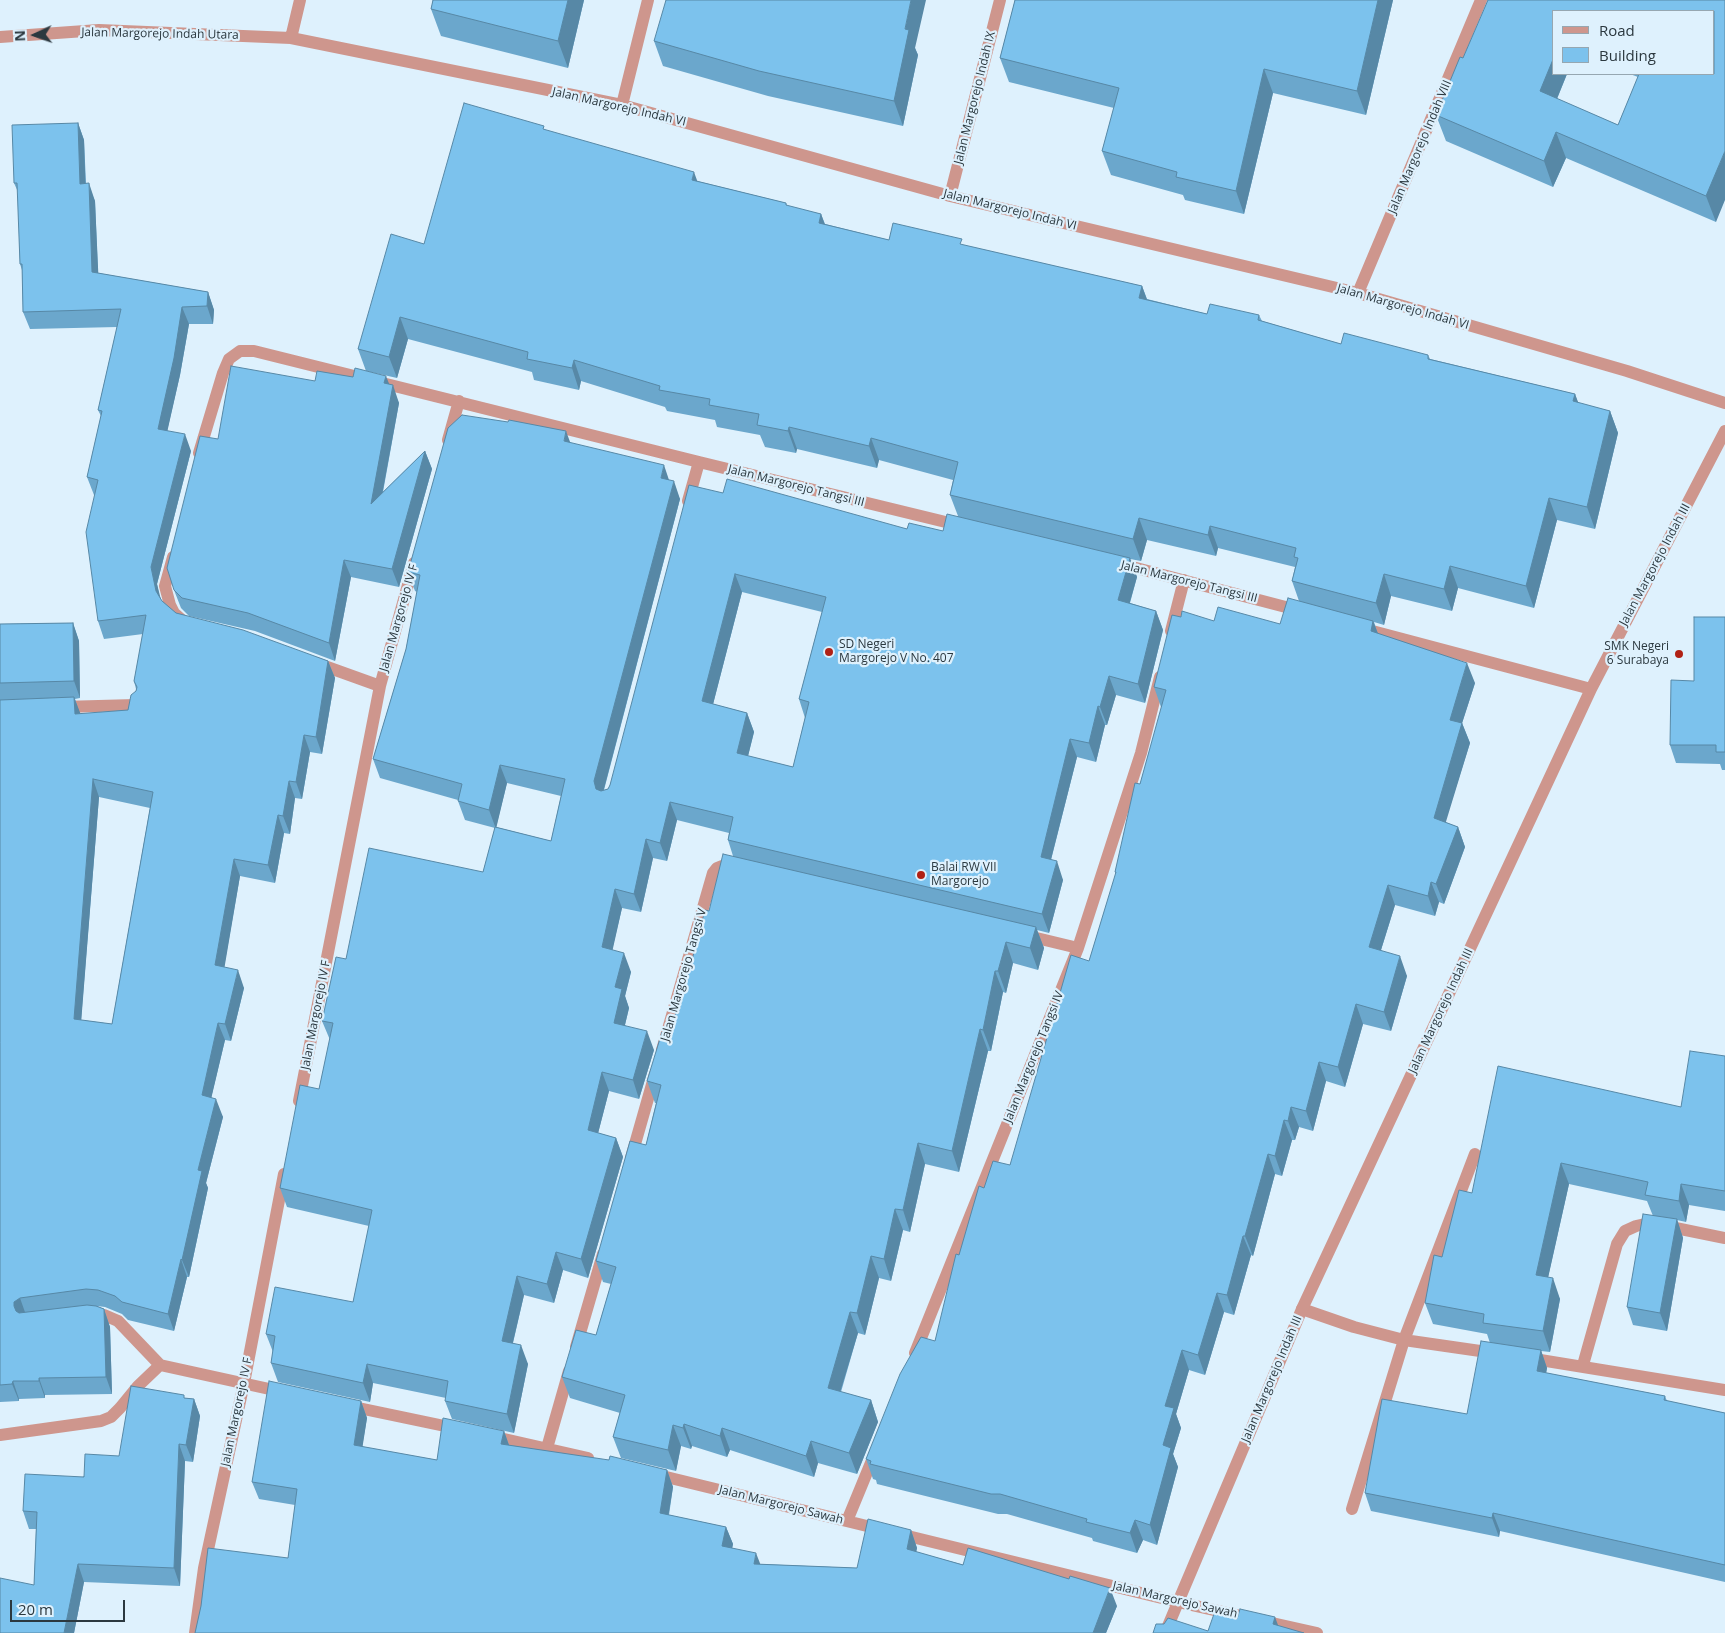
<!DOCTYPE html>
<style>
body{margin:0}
#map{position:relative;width:1725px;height:1633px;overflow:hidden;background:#def1fd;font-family:"Open Sans",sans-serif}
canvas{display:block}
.legend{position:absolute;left:1552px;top:10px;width:162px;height:65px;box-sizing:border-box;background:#def1fd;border:1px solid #96a7b1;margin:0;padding:6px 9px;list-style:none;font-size:15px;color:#2b383f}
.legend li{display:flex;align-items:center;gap:10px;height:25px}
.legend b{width:25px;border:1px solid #96a7b1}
.north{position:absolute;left:10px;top:10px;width:50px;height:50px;-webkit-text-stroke:4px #def1fd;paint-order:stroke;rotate:267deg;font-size:14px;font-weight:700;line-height:20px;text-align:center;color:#2b383f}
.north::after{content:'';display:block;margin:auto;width:18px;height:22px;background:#2b383f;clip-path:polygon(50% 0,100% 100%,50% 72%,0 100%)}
.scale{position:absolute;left:10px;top:1600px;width:115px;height:22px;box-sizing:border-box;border:2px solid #2b383f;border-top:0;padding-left:6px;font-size:15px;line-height:18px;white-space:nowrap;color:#2b383f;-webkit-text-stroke:4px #def1fd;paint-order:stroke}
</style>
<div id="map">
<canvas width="1725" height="1633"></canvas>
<ul class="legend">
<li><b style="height:6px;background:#ce968d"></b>Road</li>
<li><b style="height:14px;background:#7cc2ed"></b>Building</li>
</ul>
<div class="north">N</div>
<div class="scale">20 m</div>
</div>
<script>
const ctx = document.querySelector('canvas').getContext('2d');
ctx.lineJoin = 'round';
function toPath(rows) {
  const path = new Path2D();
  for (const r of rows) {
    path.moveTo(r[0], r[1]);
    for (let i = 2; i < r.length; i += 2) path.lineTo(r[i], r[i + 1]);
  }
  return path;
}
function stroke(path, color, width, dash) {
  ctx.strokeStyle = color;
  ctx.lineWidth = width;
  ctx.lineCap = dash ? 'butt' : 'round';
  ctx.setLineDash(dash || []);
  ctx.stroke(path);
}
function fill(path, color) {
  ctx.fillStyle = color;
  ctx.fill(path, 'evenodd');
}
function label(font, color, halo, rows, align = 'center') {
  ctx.font = font + ' "Open Sans",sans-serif';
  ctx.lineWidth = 4.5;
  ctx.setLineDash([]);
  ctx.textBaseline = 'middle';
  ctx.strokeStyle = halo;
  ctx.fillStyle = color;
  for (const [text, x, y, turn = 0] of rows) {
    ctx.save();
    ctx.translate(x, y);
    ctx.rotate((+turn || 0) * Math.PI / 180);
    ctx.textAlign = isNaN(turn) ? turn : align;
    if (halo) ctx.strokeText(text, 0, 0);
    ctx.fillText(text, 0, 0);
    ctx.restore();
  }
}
stroke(toPath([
 [1302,1309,1354,1327,1404,1340,1494,1353],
 [1528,1358,1725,1390],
 [1583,1365,1617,1244,1625,1231,1636,1226,1645,1224,1661,1225,1725,1238],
 [1352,1509,1404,1340,1475,1154]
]), '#ce968d', 12);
stroke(toPath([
 [0,37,99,30,291,38,622,105,950,196,1358,293,1627,371,1725,403],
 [291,38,300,0],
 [622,105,648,0],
 [950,196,1000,0],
 [1358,293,1481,0],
 [448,440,459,401],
 [199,453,223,373,229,359,240,351,254,351,699,462,962,526],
 [688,501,699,462],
 [173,557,165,586,170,605,174,613,183,621],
 [1117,563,1301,611],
 [1361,628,1591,689],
 [1171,631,1184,580],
 [316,663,380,686],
 [62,707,135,705],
 [1024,935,1078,948],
 [662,1050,713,873,717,868,722,866,734,866],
 [299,1101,380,686,414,563],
 [631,1158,655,1074],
 [90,1314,104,1315,118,1321,160,1365],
 [576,1347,603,1254],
 [915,1353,1078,948,1141,753,1160,677],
 [349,1406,459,1429],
 [0,1435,101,1421,111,1417,120,1408,138,1386,160,1365,283,1392],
 [491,1436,588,1458],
 [547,1448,569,1371],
 [654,1474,1178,1602,1317,1633],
 [847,1521,875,1453],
 [195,1633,204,1568,244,1383,284,1174],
 [1165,1633,1302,1309,1591,689,1725,431]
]), '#ce968d', 12);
fill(toPath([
 [433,0,584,0,568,68,441,36,431,9],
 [1015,0,1393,0,1366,115,1273,93,1244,214,1185,200,1183,195,1111,175,1102,151,1114,108,1009,82,1000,58],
 [1488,0,1725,0,1716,222,1566,158,1553,187,1446,141,1436,115,1463,58],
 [1554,11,1714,74,1630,74,1638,77,1618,125,1557,99,1567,74],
 [654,41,915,48,918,55,903,126,768,96,663,66],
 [78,123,84,140,86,183,95,201,98,273,208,292,214,310,213,324,189,324,180,375,167,431,191,451,157,584,160,599,162,601,176,613,328,661,335,678,322,754,310,752,302,799,295,798,290,834,284,833,275,883,240,876,224,967,244,988,231,1041,225,1040,211,1098,223,1117,206,1183,208,1188,189,1277,187,1277,174,1331,128,1320,122,1314,105,1307,97,1306,104,1309,110,1327,112,1394,45,1395,45,1398,19,1399,19,1401,0,1402,0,624,73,623,79,641,80,698,75,699,80,714,128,710,136,691,136,689,134,681,143,634,104,639,98,621,95,495,94,495,87,477,101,416,98,410,117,327,30,329,23,312,22,270,20,264,18,192,14,183],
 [99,797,150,808,112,1024,81,1020],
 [545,130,697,181,786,203,787,206,821,214,825,224,889,240,963,245,1142,286,1147,299,1207,314,1259,315,1262,321,1341,344,1428,355,1430,359,1575,394,1578,403,1610,411,1618,433,1595,529,1557,520,1534,608,1458,588,1452,611,1391,596,1384,625,1374,622,1378,634,1475,683,1462,723,1470,743,1445,822,1458,827,1465,847,1444,904,1439,902,1435,916,1395,905,1381,950,1407,976,1391,1031,1363,1024,1345,1087,1326,1081,1313,1131,1299,1127,1295,1140,1292,1140,1282,1176,1275,1174,1253,1256,1251,1255,1234,1315,1224,1312,1205,1375,1189,1370,1176,1414,1181,1428,1173,1454,1178,1467,1157,1545,1143,1540,1137,1553,1093,1541,1092,1538,1007,1514,998,1514,877,1484,876,1480,873,1479,866,1459,935,1341,959,1255,984,1188,1010,1165,1089,961,1116,874,1115,872,1162,707,1161,707,1154,687,1181,617,1214,621,1280,624,1299,601,1292,581,1295,567,1218,548,1216,556,1147,540,1141,561,1130,559,1137,577,1130,603,1156,611,1163,630,1145,703,1116,695,1107,725,1105,725,1096,762,1077,757,1051,860,1063,880,1049,933,1037,930,1044,948,1038,970,1013,963,1006,993,1003,992,991,1051,988,1051,959,1172,925,1164,910,1232,903,1230,891,1281,879,1278,865,1335,858,1333,841,1392,871,1400,878,1422,857,1474,818,1463,814,1477,730,1450,727,1457,692,1446,691,1449,681,1446,676,1471,621,1458,613,1437,620,1413,570,1398,562,1377,596,1335,611,1284,603,1282,596,1261,646,1145,656,1103,655,1103,647,1081,678,1014,709,911,733,856,728,840,729,833,677,820,667,861,653,858,641,912,622,908,612,950,631,972,625,996,629,1008,625,1025,654,1050,639,1099,609,1091,598,1133,616,1138,623,1157,588,1278,563,1270,554,1303,524,1295,513,1343,528,1364,514,1433,452,1419,445,1401,446,1398,373,1383,370,1402,278,1382,271,1363,273,1352,266,1334,353,1302,369,1226,287,1207,280,1188,319,1089,330,1040,322,1021,346,959,483,872,495,828,465,820,458,801,458,800,380,778,373,759,406,649,417,592,415,591,408,572,571,443,669,480,680,499,604,790,608,789,610,785,723,493,907,529,943,531,958,516,950,495,953,480,879,460,877,468,797,449,796,453,765,447,760,435,717,427,715,420,667,411,665,407,581,381,579,390,534,380,532,372,408,339,397,378,366,371,358,349,424,244],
 [742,592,822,612,799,699,805,718,793,767,748,756,754,732,747,713,713,704],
 [507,783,561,796,551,841,496,827],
 [315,381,389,384,399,403,383,492,425,451,432,469,399,587,351,577,335,661,255,631,189,616,181,608,174,590,218,439],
 [1725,617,1725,770,1722,770,1720,764,1676,763,1670,745,1694,681],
 [1725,1056,1725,1211,1689,1205,1686,1222,1677,1220,1683,1238,1667,1331,1633,1325,1627,1307,1653,1216,1647,1201,1569,1184,1548,1277,1560,1299,1550,1352,1541,1351,1547,1368,1546,1373,1665,1396,1667,1401,1725,1413,1725,1582,1500,1531,1499,1537,1371,1511,1365,1493,1467,1414,1490,1343,1487,1334,1433,1324,1425,1303,1442,1257,1472,1193,1681,1107],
 [185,1398,194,1399,200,1416,193,1462,185,1461,180,1586,84,1582,74,1633,0,1633,34,1585,36,1529,29,1529,23,1511,119,1456],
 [361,1401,367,1418,362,1447,437,1460,504,1431,509,1445,667,1470,673,1487,669,1515,726,1527,733,1544,732,1548,760,1564,857,1568,911,1530,917,1548,916,1552,1117,1606,1106,1633,195,1633,288,1558,295,1505,259,1499,252,1482]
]), '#6ba7cc');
fill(toPath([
 [568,0,584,0,568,68,558,41],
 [911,0,926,0,915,48,918,55,903,126,894,101,905,29],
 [1378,0,1393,0,1366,115,1357,91],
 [1554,57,1554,74,1567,74,1549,118,1540,91],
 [1264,69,1273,93,1244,214,1236,191],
 [78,123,84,140,86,201,80,184],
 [1556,132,1566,158,1553,187,1544,161],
 [1725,151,1725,200,1716,222,1706,196],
 [694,172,702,194,692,180],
 [89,183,95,201,99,289,92,272],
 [821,214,829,236,819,223],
 [1142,286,1150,308,1139,298],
 [208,292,214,310,213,324,207,306],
 [182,307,189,324,180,375,164,446,158,429],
 [400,317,408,339,397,378,389,357],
 [574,360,581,381,579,390,572,368],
 [386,376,392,391,393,385,399,403,377,522,371,504,384,383],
 [1575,394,1583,415,1573,401],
 [1610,411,1618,433,1595,529,1587,507],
 [789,427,797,449,796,453,788,431],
 [566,431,573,450,564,441],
 [185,434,191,451,157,584,163,608,156,591,151,567],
 [871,438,879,460,877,468,869,446],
 [425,451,432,469,399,587,392,569],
 [664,465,670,483,661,478],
 [674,481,680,499,601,800,596,789,594,781],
 [1549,498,1557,520,1534,608,1526,586],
 [1139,518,1147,540,1141,561,1133,539],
 [1210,526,1218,548,1216,556,1208,535],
 [1130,558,1137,577,1125,619,1118,600],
 [344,560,351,577,335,661,329,643],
 [1450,566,1458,588,1452,611,1444,589],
 [735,574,742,592,709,720,702,701],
 [1384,574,1391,596,1384,625,1376,603],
 [1156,611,1163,630,1145,703,1138,684],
 [1373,621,1381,641,1371,631],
 [73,623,79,641,80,698,74,681],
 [328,661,335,678,322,754,316,737],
 [1467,663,1475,683,1457,739,1450,720],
 [1109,676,1116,695,1107,725,1100,707],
 [74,697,81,715,75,714],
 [1098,706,1105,725,1096,762,1089,743],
 [747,713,754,732,744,772,737,753],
 [1462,723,1470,743,1441,838,1434,818],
 [304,735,310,752,302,799,296,782],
 [1070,739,1077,757,1047,875,1041,857],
 [500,765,507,783,496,829,489,810],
 [93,779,99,797,80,1036,74,1019],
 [289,781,295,798,290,834,283,816],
 [670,802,677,820,667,861,660,843],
 [278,815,284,833,275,883,268,865],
 [1458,827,1465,847,1444,904,1436,884],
 [646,839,653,858,641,912,634,894],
 [234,859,240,876,222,982,215,965],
 [1057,861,1063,880,1049,933,1042,914],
 [1431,882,1439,902,1435,916,1428,896],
 [1388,885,1395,905,1376,966,1369,947],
 [615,889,622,908,609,966,602,947],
 [1036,927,1044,948,1038,970,1030,948],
 [1006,942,1013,963,1006,993,998,971],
 [624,953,631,972,625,996,629,1008,621,1041,614,1023,615,987],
 [1400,956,1407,976,1391,1031,1384,1012],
 [238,970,244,988,231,1041,225,1024],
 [995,971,1003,992,991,1051,983,1030],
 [1356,1004,1363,1024,1345,1087,1338,1067],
 [218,1023,225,1040,208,1112,202,1095],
 [980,1029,988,1051,959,1172,952,1151],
 [647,1031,654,1050,639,1099,633,1080],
 [1319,1062,1326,1081,1313,1131,1306,1111],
 [602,1072,609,1091,594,1149,588,1130],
 [216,1099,223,1117,206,1183,208,1188,189,1277,182,1260,198,1170],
 [1291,1107,1299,1127,1295,1140,1288,1121],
 [1284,1120,1292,1140,1282,1176,1275,1156],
 [616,1138,623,1157,588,1278,581,1259],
 [918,1143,925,1164,910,1232,903,1210],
 [1268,1154,1275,1174,1253,1256,1245,1236],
 [1561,1163,1569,1184,1544,1296,1536,1275],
 [1681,1184,1689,1205,1686,1222,1679,1201],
 [895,1209,903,1230,891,1281,884,1259],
 [1677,1219,1683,1238,1667,1331,1660,1313],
 [1243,1236,1251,1255,1234,1315,1227,1295],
 [556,1252,563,1270,554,1303,547,1284],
 [871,1256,879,1278,865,1335,857,1313],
 [181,1259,187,1277,174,1331,168,1314],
 [517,1276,524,1295,509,1359,502,1341],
 [1553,1278,1560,1299,1550,1352,1543,1331],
 [1217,1293,1224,1312,1205,1375,1198,1355],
 [20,1298,26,1315,20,1324,14,1306,14,1302],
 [104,1309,110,1327,112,1394,106,1377],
 [850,1312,858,1333,835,1409,828,1388],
 [521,1345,528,1364,514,1433,507,1414],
 [1182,1350,1189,1370,1176,1414,1181,1428,1173,1454,1178,1467,1157,1545,1150,1525,1163,1445,1165,1406],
 [1541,1350,1547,1368,1543,1390,1537,1371],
 [367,1364,373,1383,370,1402,363,1383],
 [39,1378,45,1395,45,1398,39,1381],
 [13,1381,19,1399,19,1401,12,1384],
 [194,1399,200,1416,193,1462,186,1445],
 [871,1400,878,1422,857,1474,849,1453],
 [361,1401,367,1418,360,1463,354,1445],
 [684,1424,692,1446,691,1449,683,1428],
 [673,1425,681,1446,676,1471,668,1450],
 [722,1428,730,1450,727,1457,720,1436],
 [504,1431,510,1448,501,1444],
 [811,1441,818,1463,814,1477,806,1456],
 [179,1444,185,1461,180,1586,174,1568],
 [667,1470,673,1487,666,1530,660,1513],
 [1493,1513,1500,1531,1499,1537,1492,1518],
 [1135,1520,1143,1540,1137,1553,1130,1533],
 [726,1527,733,1544,729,1564,722,1546],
 [911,1530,917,1548,913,1567,907,1549],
 [756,1553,763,1571,754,1564],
 [78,1564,84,1582,74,1633,64,1633],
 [1110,1588,1117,1606,1106,1633,1093,1633],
 [1275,1617,1281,1633,1273,1624]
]), '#5788a6');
const building = toPath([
 [433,0,568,0,558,41,431,9,433,0],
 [666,0,911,0,905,29,909,30,894,101,759,71,654,41,666,0],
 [1015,0,1378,0,1357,91,1264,69,1236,191,1176,177,1177,172,1102,151,1119,88,1000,58,1015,0],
 [1488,0,1725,0,1725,151,1706,196,1556,132,1544,161,1436,115,1460,57,1463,58,1488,0],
 [1554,11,1714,11,1714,74,1639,74,1618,125,1540,91,1554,57,1554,11],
 [464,103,544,126,543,129,694,172,692,180,786,203,786,205,821,214,819,223,889,240,893,223,962,239,960,244,1142,286,1139,298,1207,314,1210,304,1259,315,1258,320,1341,344,1344,333,1428,355,1428,359,1575,394,1573,401,1610,411,1587,507,1549,498,1526,586,1450,566,1444,589,1384,574,1376,603,1292,581,1298,558,1294,557,1296,548,1210,526,1208,535,1139,518,1133,539,950,495,958,462,871,438,869,446,789,427,788,431,757,425,759,414,709,405,710,399,659,390,660,386,574,360,572,368,527,359,528,352,400,317,389,357,358,349,391,234,424,244,464,103],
 [78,123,80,184,89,183,92,272,208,292,207,306,182,307,174,358,158,429,185,434,151,567,156,591,162,601,176,613,243,630,328,661,316,737,304,735,296,782,289,781,283,816,278,815,268,865,234,859,215,965,238,970,225,1024,218,1023,202,1095,216,1099,198,1170,202,1171,182,1260,181,1259,168,1314,122,1302,115,1296,98,1290,86,1289,20,1298,14,1302,14,1306,16,1311,19,1313,87,1305,96,1306,104,1309,106,1377,39,1378,39,1381,13,1381,12,1384,0,1385,0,700,74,697,75,714,128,710,131,695,136,691,137,687,134,681,146,615,98,621,86,532,98,480,87,477,102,411,98,410,121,309,23,312,22,264,20,264,17,183,14,183,12,125,78,123],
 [93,779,153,792,112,1024,74,1019,93,779],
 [231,366,315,381,317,371,353,377,355,368,386,376,384,383,393,385,371,504,425,451,392,569,344,560,329,643,248,613,182,598,174,590,167,568,200,436,218,439,231,366],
 [462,415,508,422,509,420,566,431,564,441,664,465,661,478,674,481,594,781,596,789,601,791,608,789,610,785,689,485,723,493,727,479,907,529,909,523,943,531,947,514,1130,558,1118,600,1156,611,1138,684,1109,676,1100,707,1098,706,1089,743,1070,739,1041,857,1057,861,1042,914,728,840,733,817,670,802,660,843,646,839,634,894,615,889,602,947,624,953,615,987,622,989,614,1023,647,1031,633,1080,602,1072,588,1130,616,1138,581,1259,556,1252,547,1284,517,1276,502,1341,521,1345,507,1414,445,1401,448,1381,367,1364,363,1383,271,1363,275,1336,266,1334,275,1287,353,1302,372,1210,280,1188,300,1085,319,1089,333,1023,322,1021,336,957,346,959,369,848,483,872,495,827,551,841,565,779,500,765,489,810,458,801,462,784,373,759,406,649,420,575,408,572,448,428,462,415],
 [735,574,826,597,799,699,809,702,793,767,737,753,747,713,702,701,735,574],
 [1288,598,1373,621,1371,631,1467,663,1450,720,1462,723,1434,818,1458,827,1436,884,1431,882,1428,896,1388,885,1369,947,1400,956,1384,1012,1356,1004,1338,1067,1319,1062,1306,1111,1291,1107,1288,1121,1284,1120,1275,1156,1268,1154,1245,1236,1243,1236,1227,1295,1217,1293,1198,1355,1182,1350,1165,1406,1174,1408,1163,1445,1171,1448,1150,1525,1135,1520,1130,1533,1086,1522,1087,1519,1000,1494,991,1494,870,1464,871,1461,866,1459,900,1374,921,1337,935,1341,956,1254,959,1255,979,1186,984,1188,993,1161,1010,1165,1071,955,1089,961,1116,872,1115,872,1135,783,1140,784,1166,690,1154,687,1172,615,1181,617,1182,611,1214,621,1218,607,1280,624,1288,598],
 [1694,617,1725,617,1725,752,1716,752,1716,745,1670,745,1671,680,1694,681,1694,617],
 [73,623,74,681,0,683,0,624,73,623],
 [723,854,1036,927,1030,948,1006,942,998,971,995,971,983,1030,980,1029,952,1151,918,1143,903,1210,895,1209,884,1259,871,1256,857,1313,850,1312,828,1388,871,1400,849,1453,811,1441,806,1456,722,1428,720,1436,684,1424,683,1428,673,1425,668,1450,613,1437,625,1395,562,1377,576,1330,596,1335,616,1267,596,1261,630,1141,646,1145,661,1085,647,1081,662,1032,669,1034,676,1013,678,1014,705,910,709,911,723,854],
 [1690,1051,1725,1056,1725,1191,1681,1184,1679,1201,1645,1195,1648,1182,1561,1163,1536,1275,1553,1278,1543,1331,1483,1323,1484,1314,1425,1303,1434,1255,1442,1257,1459,1190,1472,1193,1498,1066,1681,1107,1690,1051],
 [1643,1214,1677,1219,1660,1313,1627,1307,1643,1214],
 [1481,1341,1541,1350,1537,1371,1665,1396,1664,1400,1725,1413,1725,1565,1493,1513,1492,1518,1365,1493,1382,1399,1467,1414,1481,1341],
 [269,1381,361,1401,354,1445,437,1460,443,1418,504,1431,501,1444,609,1460,610,1456,667,1470,660,1513,726,1527,722,1546,756,1553,754,1564,857,1568,868,1519,911,1530,907,1549,963,1565,968,1548,1069,1579,1070,1576,1110,1588,1093,1633,195,1633,201,1606,208,1548,288,1558,297,1489,252,1482,269,1381],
 [131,1386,184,1395,184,1398,194,1399,186,1445,179,1444,174,1568,78,1564,64,1633,0,1633,0,1578,34,1585,37,1512,23,1511,25,1474,84,1477,85,1454,119,1456,131,1386],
 [1240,1609,1275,1617,1273,1624,1304,1633,1153,1633,1156,1624,1164,1624,1168,1618,1208,1631,1215,1611,1237,1619,1240,1609]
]);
fill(building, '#7cc2ed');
stroke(building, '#5788a6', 1);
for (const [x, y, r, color] of [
 [829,652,5,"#b02115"],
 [1679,654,5,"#b02115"],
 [921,875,5,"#b02115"]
]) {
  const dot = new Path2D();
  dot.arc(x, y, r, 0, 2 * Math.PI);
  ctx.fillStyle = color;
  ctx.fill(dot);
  stroke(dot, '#def1fd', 2);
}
label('12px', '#2b383f', '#def1fd', [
 ["Jalan Margorejo Indah Utara",160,34,1],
 ["Jalan Margorejo Indah IX",975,98,-76],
 ["Jalan Margorejo Indah VI",619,107,13],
 ["Jalan Margorejo Indah VIII",1420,147,-67],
 ["Jalan Margorejo Indah VI",1010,210,14],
 ["Jalan Margorejo Indah VI",1403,307,16],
 ["Jalan Margorejo Tangsi III",796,486,14],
 ["Jalan Margorejo Indah III",1655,565,-62],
 ["Jalan Margorejo Tangsi III",1189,582,14],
 ["Jalan Margorejo IV F",399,618,-74],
 ["Jalan Margorejo Tangsi V",684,975,-74],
 ["Jalan Margorejo Indah III",1441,1011,-65],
 ["Jalan Margorejo IV F",316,1015,-79],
 ["Jalan Margorejo Tangsi IV",1034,1057,-68],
 ["Jalan Margorejo Indah III",1272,1379,-67],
 ["Jalan Margorejo IV F",237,1412,-78],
 ["Jalan Margorejo Sawah",781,1505,14],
 ["Jalan Margorejo Sawah",1175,1600,13]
]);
label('12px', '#2b383f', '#def1fd', [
 ["SD Negeri",839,645],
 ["Margorejo V No. 407",839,659],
 ["SMK Negeri",1669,647,"right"],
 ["6 Surabaya",1669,661,"right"],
 ["Balai RW VII",931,868],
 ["Margorejo",931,882]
], 'left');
</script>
